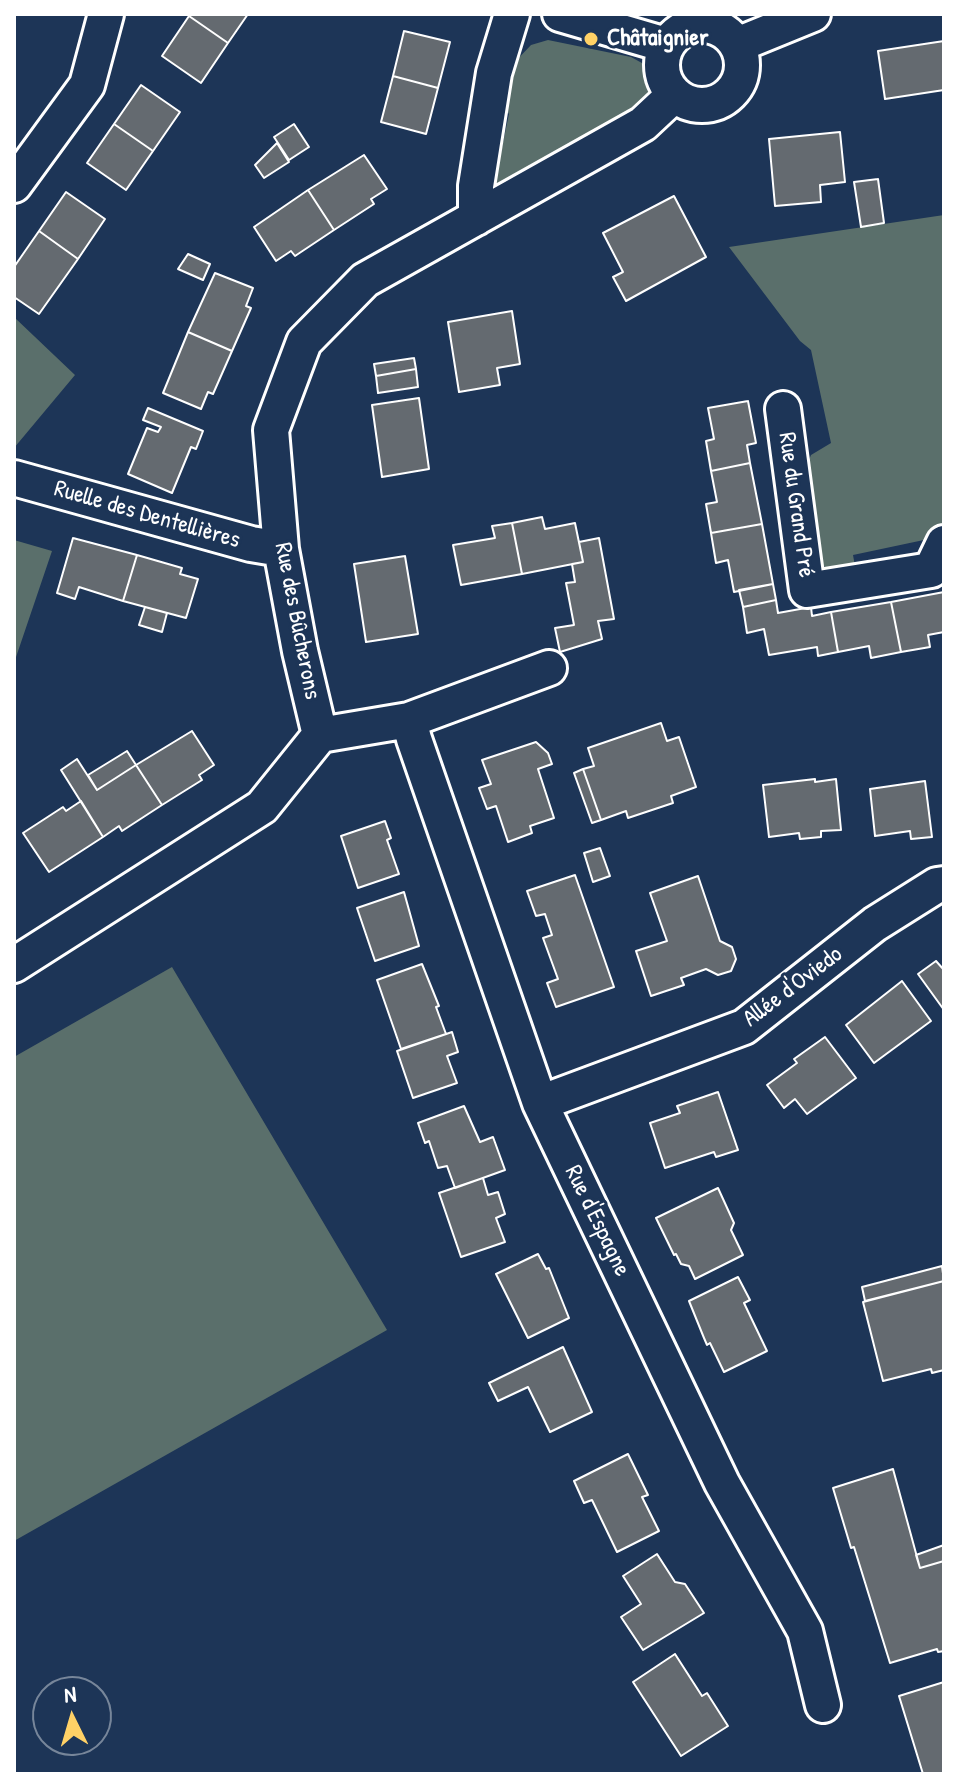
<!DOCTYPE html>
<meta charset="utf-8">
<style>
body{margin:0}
#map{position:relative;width:958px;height:1788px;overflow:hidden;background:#1d3557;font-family:"Patrick Hand",sans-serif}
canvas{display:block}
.frame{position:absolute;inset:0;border:16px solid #fff;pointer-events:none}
.north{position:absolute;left:32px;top:1676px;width:80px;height:80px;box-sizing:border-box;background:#1d3557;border:2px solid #77869a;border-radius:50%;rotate:355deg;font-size:22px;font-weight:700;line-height:32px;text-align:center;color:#fff}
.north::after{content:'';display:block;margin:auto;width:28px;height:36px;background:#ffd166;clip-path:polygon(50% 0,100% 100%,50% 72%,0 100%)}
</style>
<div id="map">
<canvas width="958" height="1788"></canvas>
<div class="frame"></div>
<div class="north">N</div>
</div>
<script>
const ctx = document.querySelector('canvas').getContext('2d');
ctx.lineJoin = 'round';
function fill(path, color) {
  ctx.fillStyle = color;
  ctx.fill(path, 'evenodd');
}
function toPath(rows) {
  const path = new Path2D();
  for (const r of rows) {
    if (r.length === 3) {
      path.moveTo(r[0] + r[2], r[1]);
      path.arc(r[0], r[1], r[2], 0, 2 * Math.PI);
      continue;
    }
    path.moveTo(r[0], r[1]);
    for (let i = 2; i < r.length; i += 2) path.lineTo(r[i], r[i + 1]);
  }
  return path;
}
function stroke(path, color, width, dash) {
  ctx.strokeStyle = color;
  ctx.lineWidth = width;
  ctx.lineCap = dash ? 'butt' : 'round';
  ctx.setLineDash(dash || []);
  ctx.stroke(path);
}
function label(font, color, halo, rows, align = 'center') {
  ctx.font = font + ' "Patrick Hand",sans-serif';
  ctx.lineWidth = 6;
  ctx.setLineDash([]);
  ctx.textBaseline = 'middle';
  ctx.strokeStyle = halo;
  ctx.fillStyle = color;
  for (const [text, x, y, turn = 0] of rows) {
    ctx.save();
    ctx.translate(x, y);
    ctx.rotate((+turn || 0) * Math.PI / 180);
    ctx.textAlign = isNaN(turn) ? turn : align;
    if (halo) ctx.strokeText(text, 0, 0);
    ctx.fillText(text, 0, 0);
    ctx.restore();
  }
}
fill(toPath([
 [548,40,631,57,651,68,651,91,641,104,498,183,492,183,485,164,500,157,509,114,500,103,513,64,531,45],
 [944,215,943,532,938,537,853,555,855,566,834,571,819,564,805,470,811,455,831,443,811,350,800,341,729,247],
 [14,317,75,375,14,448],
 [14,540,52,551,14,663],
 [172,967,387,1330,14,1541,14,1057]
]), '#5a6f6b');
const building = toPath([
 [191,14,248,14,228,43,189,16,191,14],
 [189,16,228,43,201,83,162,56,189,16],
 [404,31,450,42,438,88,393,76,404,31],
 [944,41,944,90,885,99,878,51,944,41],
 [393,76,438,88,426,134,381,122,393,76],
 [141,85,180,112,153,151,114,124,141,85],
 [114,124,153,151,126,190,87,163,114,124],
 [294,124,309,147,289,160,274,137,294,124],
 [840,132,845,182,820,185,821,202,775,206,769,139,840,132],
 [277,143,289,162,264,178,255,165,277,143],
 [364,155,387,189,371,199,374,204,334,230,308,190,364,155],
 [878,179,884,223,861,227,854,182,878,179],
 [308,190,334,230,295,256,291,251,276,261,254,227,308,190],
 [66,192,105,219,78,259,39,231,66,192],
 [674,196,706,257,626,301,613,277,623,272,603,233,674,196],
 [39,231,78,259,39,314,14,297,14,267,39,231],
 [188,254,210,264,203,280,178,269,188,254],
 [215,273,253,288,246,306,251,308,232,351,188,332,215,273],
 [512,311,520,364,497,368,500,385,459,392,448,322,512,311],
 [188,332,232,351,213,394,208,392,201,409,163,393,188,332],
 [414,358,416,369,376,376,374,364,414,358],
 [416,369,418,387,378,393,376,376,416,369],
 [419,398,429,469,382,477,372,405,419,398],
 [748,401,756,443,747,445,750,463,711,471,706,441,714,439,708,408,748,401],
 [148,408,203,431,196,449,191,447,172,493,128,474,147,428,158,432,161,427,143,420,148,408],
 [750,463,762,524,711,533,706,504,717,502,711,471,750,463],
 [542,517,545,529,575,523,583,562,522,574,512,523,542,517],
 [512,523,522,574,461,585,453,545,495,538,492,526,512,523],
 [762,524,773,584,734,592,728,560,716,563,711,533,762,524],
 [73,538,137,555,123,601,79,587,75,599,57,593,73,538],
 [599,538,614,619,598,621,602,639,560,652,555,628,574,625,566,583,575,582,572,564,583,562,579,542,599,538],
 [137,555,182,568,180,574,198,579,186,618,123,601,137,555],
 [405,556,418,634,366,642,354,564,405,556],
 [773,584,776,600,743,607,739,590,773,584],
 [944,592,944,632,928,635,930,647,901,652,891,602,944,592],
 [776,600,778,613,811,607,812,616,831,612,838,652,818,656,817,647,769,655,764,629,747,633,743,607,776,600],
 [891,602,901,652,871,658,869,646,838,652,831,612,891,602],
 [145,607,167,613,162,632,139,625,145,607],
 [661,723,667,741,679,737,696,787,671,796,673,803,628,818,626,811,601,820,583,769,594,766,588,748,661,723],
 [192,731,214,765,199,775,202,780,162,805,136,765,192,731],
 [536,742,548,753,552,764,538,769,554,818,530,826,532,833,508,842,496,806,487,809,479,788,491,784,482,760,536,742],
 [127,751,136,765,97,790,88,775,127,751],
 [77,759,97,790,136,765,162,805,122,831,119,826,103,837,61,770,77,759],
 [583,769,601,820,592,823,574,773,583,769],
 [815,779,815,782,836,779,841,830,821,831,821,837,800,839,799,833,769,837,763,785,815,779],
 [925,781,932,837,911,839,910,831,875,836,870,789,925,781],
 [81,801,103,837,49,872,23,833,63,807,66,811,81,801],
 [385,821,391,838,387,840,399,874,358,888,341,836,385,821],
 [600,848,610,876,593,882,584,853,600,848],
 [575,875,614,987,556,1007,547,983,558,979,543,938,552,935,545,914,536,916,527,891,575,875],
 [698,876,720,941,732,947,736,959,731,971,718,975,706,969,681,978,684,985,651,996,636,951,667,941,650,893,698,876],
 [404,892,419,946,375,961,357,908,404,892],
 [936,961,944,970,944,1010,918,974,936,961],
 [422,964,439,1006,436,1007,446,1034,401,1049,377,980,422,964],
 [902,981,931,1021,874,1063,846,1025,902,981],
 [452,1032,458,1052,447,1056,457,1083,413,1098,397,1051,452,1032],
 [825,1037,856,1078,807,1114,795,1099,784,1108,767,1085,797,1063,794,1059,825,1037],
 [718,1092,738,1150,716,1157,714,1152,665,1168,650,1123,680,1113,677,1106,718,1092],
 [464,1106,480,1142,493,1137,505,1170,455,1188,447,1166,438,1168,429,1141,425,1143,418,1123,464,1106],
 [483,1178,488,1195,498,1192,505,1214,496,1218,505,1242,461,1257,439,1193,483,1178],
 [718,1188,734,1223,731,1230,743,1255,695,1279,689,1266,681,1264,676,1254,674,1255,656,1218,718,1188],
 [538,1254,546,1269,549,1268,569,1318,528,1338,496,1274,538,1254],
 [942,1266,944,1281,865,1301,862,1287,942,1266],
 [738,1277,750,1300,744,1303,767,1351,724,1372,710,1343,707,1345,704,1338,689,1301,738,1277],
 [944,1281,944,1370,932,1373,931,1369,883,1381,863,1302,944,1281],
 [563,1347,592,1412,550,1432,528,1387,498,1401,489,1383,563,1347],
 [628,1454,648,1495,642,1497,659,1531,617,1552,592,1500,584,1503,574,1481,628,1454],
 [893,1469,920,1568,944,1561,944,1651,938,1652,937,1649,890,1663,854,1547,851,1548,833,1488,893,1469],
 [944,1545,944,1561,920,1568,916,1555,944,1545],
 [657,1554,675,1582,685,1584,704,1613,643,1650,621,1617,641,1604,623,1576,657,1554],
 [675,1654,702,1696,707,1693,728,1726,681,1756,633,1682,675,1654],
 [944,1682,944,1774,923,1774,899,1696,944,1682]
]);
fill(building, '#646a70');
stroke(building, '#fff', 2);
const street = toPath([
 [560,14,666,45],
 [702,65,40],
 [737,45,813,14],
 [14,185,87,85,106,14],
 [476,218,476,186,494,73,512,14],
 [783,409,807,590,931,570,944,543],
 [14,478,251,544,281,549],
 [409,720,414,739,540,1103,722,1483,805,1631,823,1705],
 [320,735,300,651,281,549,271,430,304,342,365,280,643,124,674,95],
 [320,735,409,720,549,668],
 [14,965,262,807,320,735],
 [540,1103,744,1027,875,924,937,885,944,884]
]);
stroke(street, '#fff', 40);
stroke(street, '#1d3557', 34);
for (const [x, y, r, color] of [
 [591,39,8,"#ffd166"]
]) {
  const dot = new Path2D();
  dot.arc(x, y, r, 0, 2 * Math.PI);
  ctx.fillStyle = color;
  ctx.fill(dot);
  stroke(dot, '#1d3557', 3);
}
label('bold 24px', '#fff', '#1d3557', [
 ["Châtaignier",607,39]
], 'left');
label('24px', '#fff', '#1d3557', [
 ["Rue du Grand Pré",796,505,82],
 ["Ruelle des Dentellières",147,515,16],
 ["Rue des Bûcherons",297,621,79],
 ["Allée d'Oviedo",793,987,-37],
 ["Rue d'Espagne",597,1221,64]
]);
</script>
